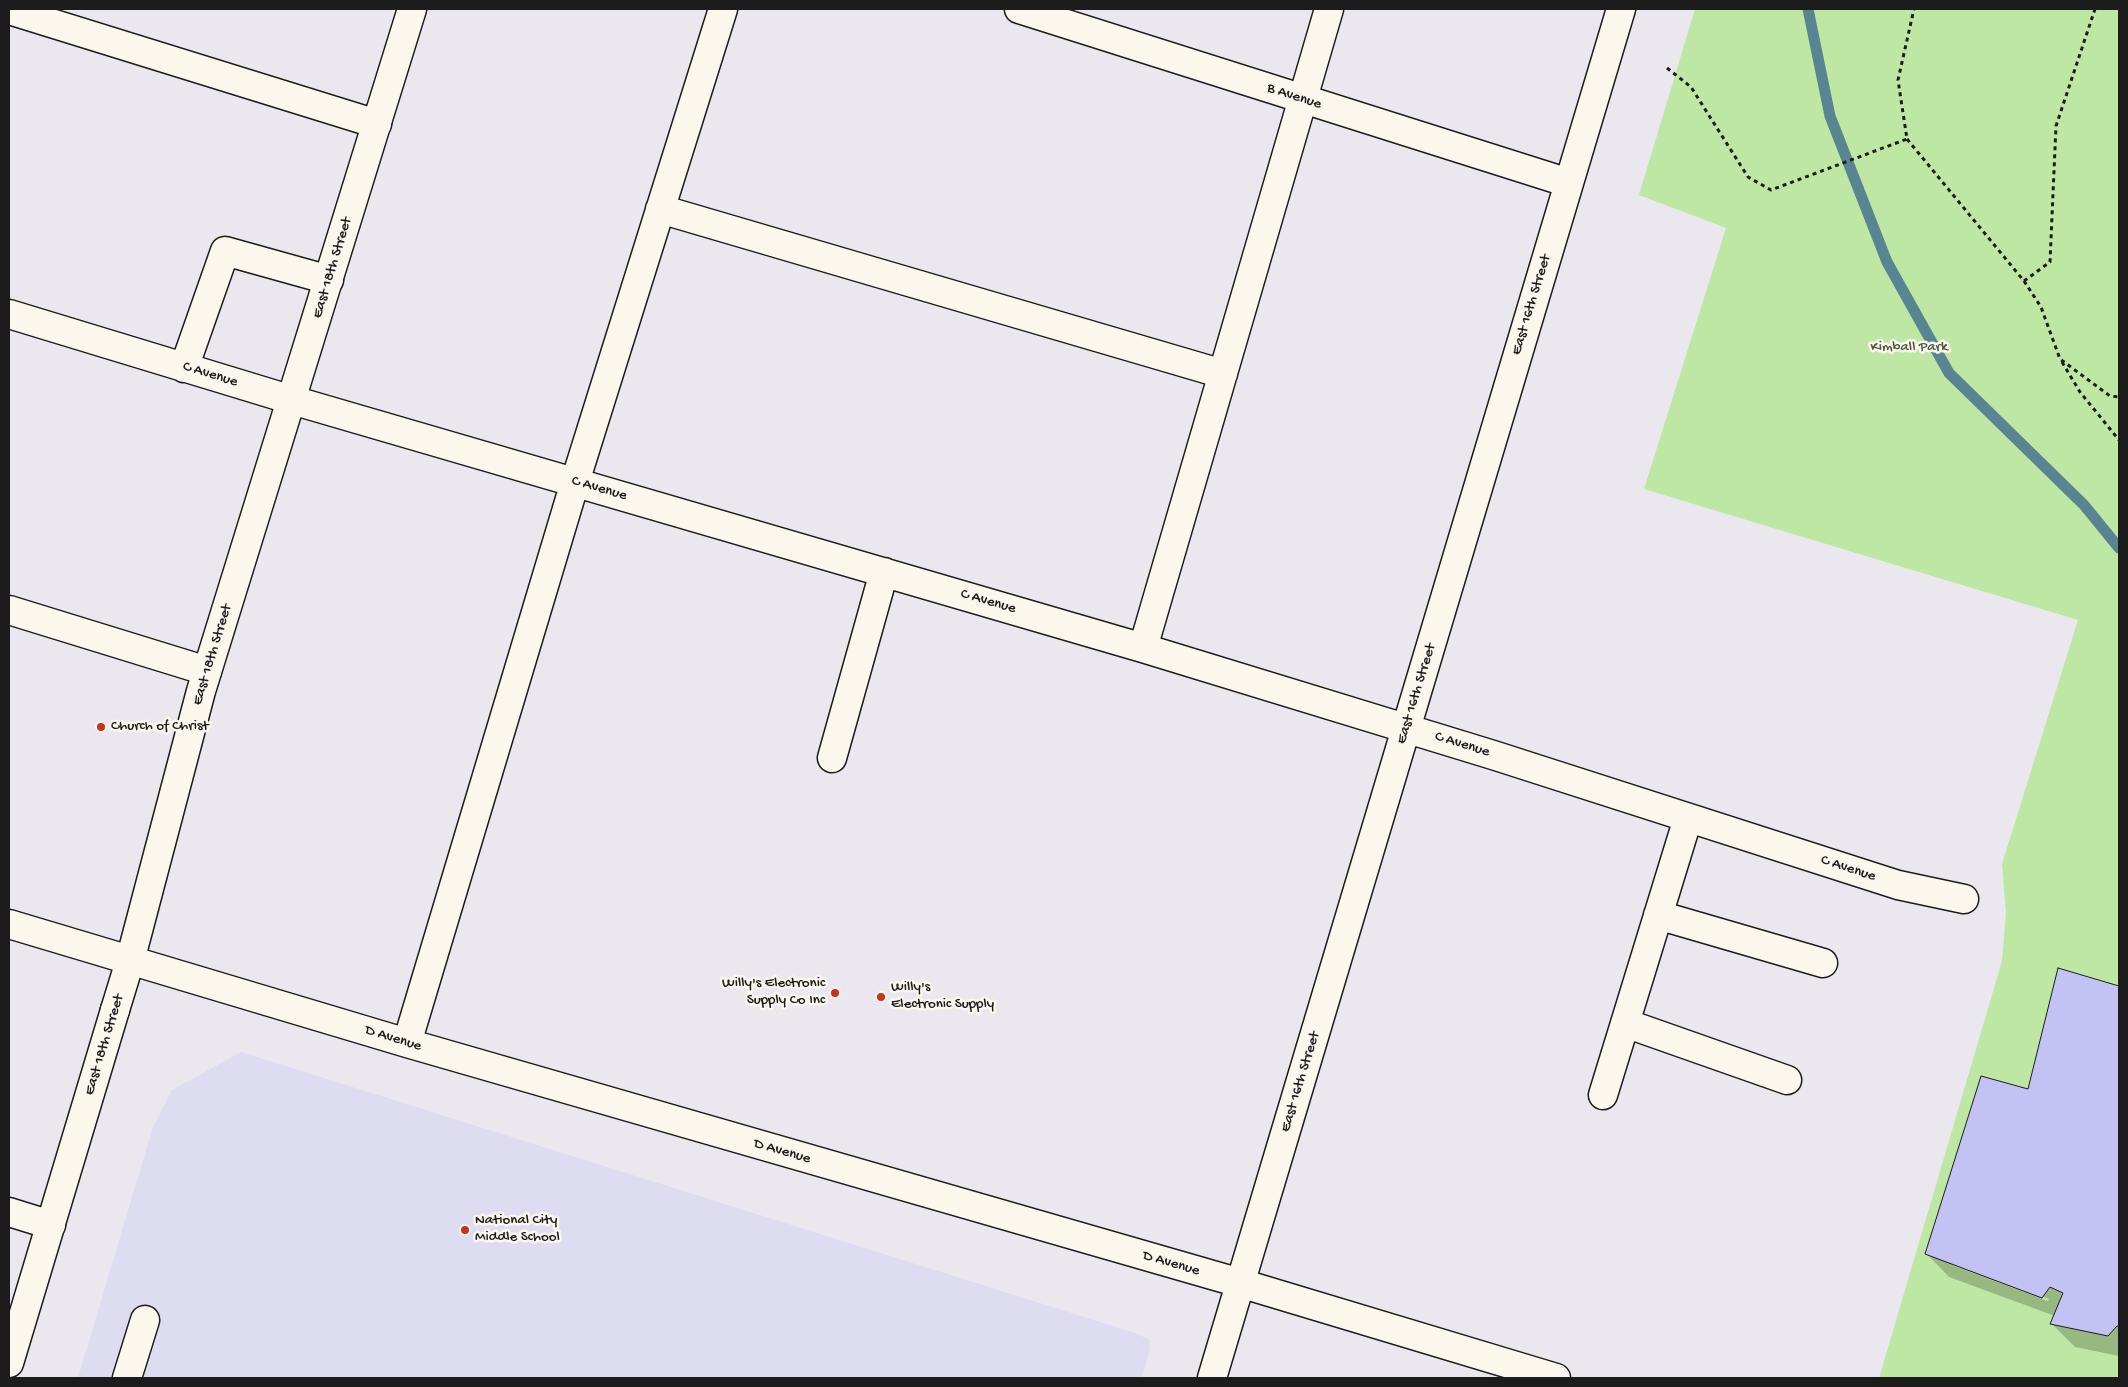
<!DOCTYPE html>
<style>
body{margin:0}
#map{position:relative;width:2128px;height:1387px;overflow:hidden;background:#eae7ee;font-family:"Gochi Hand",sans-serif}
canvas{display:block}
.frame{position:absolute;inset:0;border:10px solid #1c1c1c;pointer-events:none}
</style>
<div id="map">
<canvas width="2128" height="1387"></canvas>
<div class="frame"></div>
</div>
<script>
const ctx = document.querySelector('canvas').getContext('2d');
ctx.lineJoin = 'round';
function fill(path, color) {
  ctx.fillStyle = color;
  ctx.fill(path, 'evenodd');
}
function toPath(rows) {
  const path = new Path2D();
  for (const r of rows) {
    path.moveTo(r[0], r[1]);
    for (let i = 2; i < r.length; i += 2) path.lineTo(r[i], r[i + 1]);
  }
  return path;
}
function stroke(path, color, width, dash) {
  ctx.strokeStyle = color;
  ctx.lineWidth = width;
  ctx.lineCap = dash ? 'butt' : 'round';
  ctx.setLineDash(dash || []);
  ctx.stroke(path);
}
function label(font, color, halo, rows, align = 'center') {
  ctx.font = font + ' "Gochi Hand",sans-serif';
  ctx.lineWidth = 5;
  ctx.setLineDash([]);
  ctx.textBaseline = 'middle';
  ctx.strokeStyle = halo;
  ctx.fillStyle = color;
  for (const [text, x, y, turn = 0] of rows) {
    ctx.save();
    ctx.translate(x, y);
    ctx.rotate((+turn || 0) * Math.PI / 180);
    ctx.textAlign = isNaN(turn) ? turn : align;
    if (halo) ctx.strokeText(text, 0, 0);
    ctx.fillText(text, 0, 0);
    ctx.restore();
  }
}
fill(toPath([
 [241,1052,1135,1333,1150,1340,1149,1353,1142,1378,78,1378,153,1127,172,1090]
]), '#dedcf0');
fill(toPath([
 [1695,9,2119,9,2119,1378,1879,1378,2002,961,2006,913,2002,864,2078,620,1644,489,1726,228,1639,195]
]), '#bee7a3');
fill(toPath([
 [2059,970,2119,987,2119,1356,2075,1347,2052,1324,2055,1316,1949,1277,1926,1253,2029,1091],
 [1952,1263,2049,1299,2048,1301,1952,1265]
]), '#0003');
stroke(toPath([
 [1808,9,1830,116,1887,262,1949,373,2084,505,2119,548]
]), '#598593', 11);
const building = toPath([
 [2058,968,2119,986,2119,1326,2117,1326,2108,1336,2050,1324,2063,1293,2050,1287,2042,1298,1925,1254,1981,1076,2028,1089,2058,968]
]);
fill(building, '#c2c2f4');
stroke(building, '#1c1c1c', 1);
const minor = toPath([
 [1019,9,1569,183],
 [9,10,377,124],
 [660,209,1223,374],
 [9,314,292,400,1143,648,1493,755,1898,885,1964,899],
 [184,368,225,251,329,280],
 [9,610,207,671],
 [1143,648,1329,9],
 [832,758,884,572],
 [1658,915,1823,963],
 [9,924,407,1043,1240,1283,1556,1378],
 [115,1010,130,961],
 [1625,1023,1787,1080],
 [407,1043,575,482,723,9],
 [1603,1095,1688,818],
 [9,1212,51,1225],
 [127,1378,145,1320],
 [1212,1378,1621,9]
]);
const major = toPath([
 [130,961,201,691,412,9],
 [9,1363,115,1010]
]);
stroke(minor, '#1c1c1c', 31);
stroke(major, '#1c1c1c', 31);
stroke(toPath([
 [1667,68,1691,87,1748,177,1771,190,1907,139,1898,80,1914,9],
 [1907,139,2024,281,2050,262,2056,126,2095,9],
 [2024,281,2041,307,2060,359,2110,396,2119,397],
 [2062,362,2080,392,2119,440]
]), '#1c1c1c', 3, [4, 4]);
stroke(minor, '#fbf7ec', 28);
stroke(major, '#fbf7ec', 28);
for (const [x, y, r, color] of [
 [101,727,5,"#c8321e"],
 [835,993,5,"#c8321e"],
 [881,997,5,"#c8321e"],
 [465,1230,5,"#c8321e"]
]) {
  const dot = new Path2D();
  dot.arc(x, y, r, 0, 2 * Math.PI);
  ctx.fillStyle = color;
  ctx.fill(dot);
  stroke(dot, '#fbf7ec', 2);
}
label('15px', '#1c1c1c', '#fbf7ec', [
 ["B Avenue",1294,97,18],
 ["East 18th Street",333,268,-73],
 ["East 16th Street",1532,305,-73],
 ["C Avenue",210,375,17],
 ["C Avenue",599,489,16],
 ["C Avenue",988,602,16],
 ["East 18th Street",213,655,-73],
 ["East 16th Street",1417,694,-73],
 ["C Avenue",1462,745,17],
 ["C Avenue",1848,869,18],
 ["D Avenue",393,1039,17],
 ["East 18th Street",105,1045,-73],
 ["East 16th Street",1301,1082,-73],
 ["D Avenue",782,1152,16],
 ["D Avenue",1171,1264,16]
]);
label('15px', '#4d5944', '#fbf7ec', [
 ["Kimball Park",1909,348]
]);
label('15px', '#1c1c1c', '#fbf7ec', [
 ["Church of Christ",111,727],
 ["Willy's Electronic",825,984,"right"],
 ["Supply Co Inc",825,1001,"right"],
 ["Willy's",891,988],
 ["Electronic Supply",891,1005],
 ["National City",475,1221],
 ["Middle School",475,1238]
], 'left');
</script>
